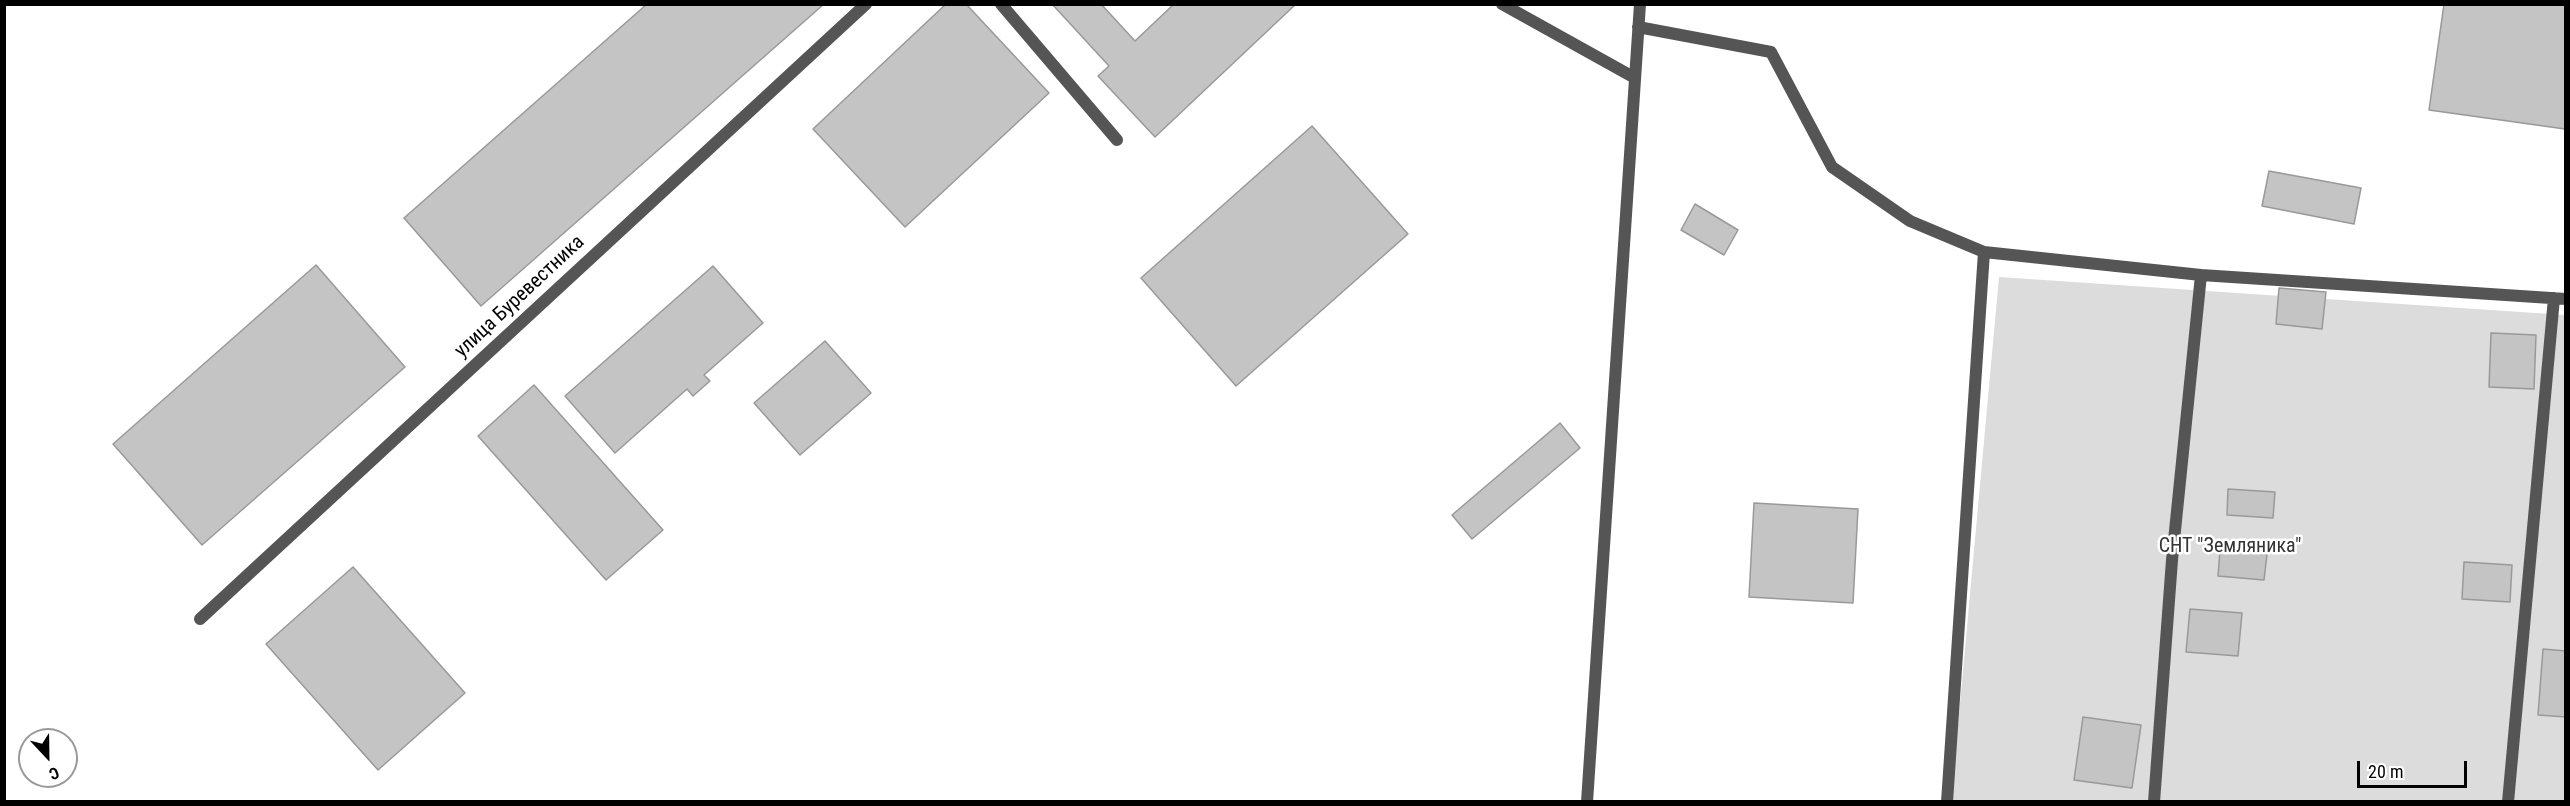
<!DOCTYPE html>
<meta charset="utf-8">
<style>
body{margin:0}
#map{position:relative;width:2570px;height:806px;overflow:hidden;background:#fff;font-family:"Roboto Condensed",sans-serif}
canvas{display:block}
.frame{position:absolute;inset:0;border:6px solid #000;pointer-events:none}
.north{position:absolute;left:18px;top:728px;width:60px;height:60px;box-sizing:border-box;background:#fff;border:2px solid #999;border-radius:50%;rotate:158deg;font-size:16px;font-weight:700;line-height:24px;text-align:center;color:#000}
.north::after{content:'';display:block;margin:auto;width:21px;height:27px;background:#000;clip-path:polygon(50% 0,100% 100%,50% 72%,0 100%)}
.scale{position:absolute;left:2357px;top:761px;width:110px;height:27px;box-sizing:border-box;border:3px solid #000;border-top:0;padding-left:8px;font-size:18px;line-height:21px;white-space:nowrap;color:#000;-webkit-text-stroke:4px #fff;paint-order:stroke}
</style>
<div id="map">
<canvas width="2570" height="806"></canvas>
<div class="frame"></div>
<div class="north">С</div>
<div class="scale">20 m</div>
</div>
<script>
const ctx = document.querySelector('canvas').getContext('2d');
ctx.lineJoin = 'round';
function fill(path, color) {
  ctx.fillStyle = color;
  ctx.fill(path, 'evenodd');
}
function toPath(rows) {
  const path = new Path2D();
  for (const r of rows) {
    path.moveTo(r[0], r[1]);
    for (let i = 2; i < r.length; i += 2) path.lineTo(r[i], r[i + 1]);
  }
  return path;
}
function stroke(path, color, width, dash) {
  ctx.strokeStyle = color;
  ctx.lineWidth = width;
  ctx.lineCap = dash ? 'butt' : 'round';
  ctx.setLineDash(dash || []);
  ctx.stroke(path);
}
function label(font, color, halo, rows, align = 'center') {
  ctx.font = font + ' "Roboto Condensed",sans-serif';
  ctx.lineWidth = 5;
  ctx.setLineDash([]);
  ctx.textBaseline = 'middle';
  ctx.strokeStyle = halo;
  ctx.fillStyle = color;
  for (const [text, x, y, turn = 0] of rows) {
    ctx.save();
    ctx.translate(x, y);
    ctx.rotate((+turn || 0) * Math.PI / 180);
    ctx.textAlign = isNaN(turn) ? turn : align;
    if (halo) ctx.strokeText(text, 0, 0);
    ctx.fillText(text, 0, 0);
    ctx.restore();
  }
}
fill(toPath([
 [1999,277,2565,315,2565,801,1951,802]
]), '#dcdcdc');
const building = toPath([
 [647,4,824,4,481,306,404,218,647,4],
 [946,4,966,4,1049,93,905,227,813,129,946,4],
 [1052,4,1101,4,1135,41,1174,4,1296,4,1155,137,1098,76,1109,66,1052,4],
 [2444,4,2566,4,2565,129,2429,110,2444,4],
 [1312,126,1408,234,1236,386,1141,278,1312,126],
 [2269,171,2361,188,2354,224,2262,206,2269,171],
 [1695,204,1738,230,1724,255,1681,230,1695,204],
 [316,265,405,367,202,545,113,444,316,265],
 [713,266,763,323,704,375,710,381,693,396,687,389,615,453,565,396,713,266],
 [2279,288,2326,292,2322,329,2276,324,2279,288],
 [2491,333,2536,335,2534,389,2489,387,2491,333],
 [825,341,871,393,800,455,754,403,825,341],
 [534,385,663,530,606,580,478,436,534,385],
 [1560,423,1580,448,1472,539,1452,515,1560,423],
 [2228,489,2275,492,2273,518,2227,515,2228,489],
 [1754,503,1858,509,1853,603,1749,597,1754,503],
 [2220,550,2267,554,2264,580,2218,576,2220,550],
 [2464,562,2512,565,2510,602,2462,599,2464,562],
 [353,567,465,693,378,770,266,644,353,567],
 [2190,609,2242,613,2238,656,2186,652,2190,609],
 [2543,649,2566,651,2566,717,2538,715,2543,649],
 [2083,717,2141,725,2132,788,2074,780,2083,717]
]);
fill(building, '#c4c4c4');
stroke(building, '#999', 1.5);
stroke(toPath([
 [1001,4,1117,140],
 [1502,4,1635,78],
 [1638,27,1771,52,1832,167,1910,221,1984,252,2201,275,2172,560,2154,802],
 [2201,275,2566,299],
 [1587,802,1640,4],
 [1947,802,1984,252],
 [2508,802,2554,298]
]), '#555', 12);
stroke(toPath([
 [200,619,866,4]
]), '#555', 12);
label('20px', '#000', '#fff', [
 ["улица Буревестника",520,297,-43]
]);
label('20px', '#333', '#fff', [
 ["СНТ \"Земляника\"",2230,547]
]);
</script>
